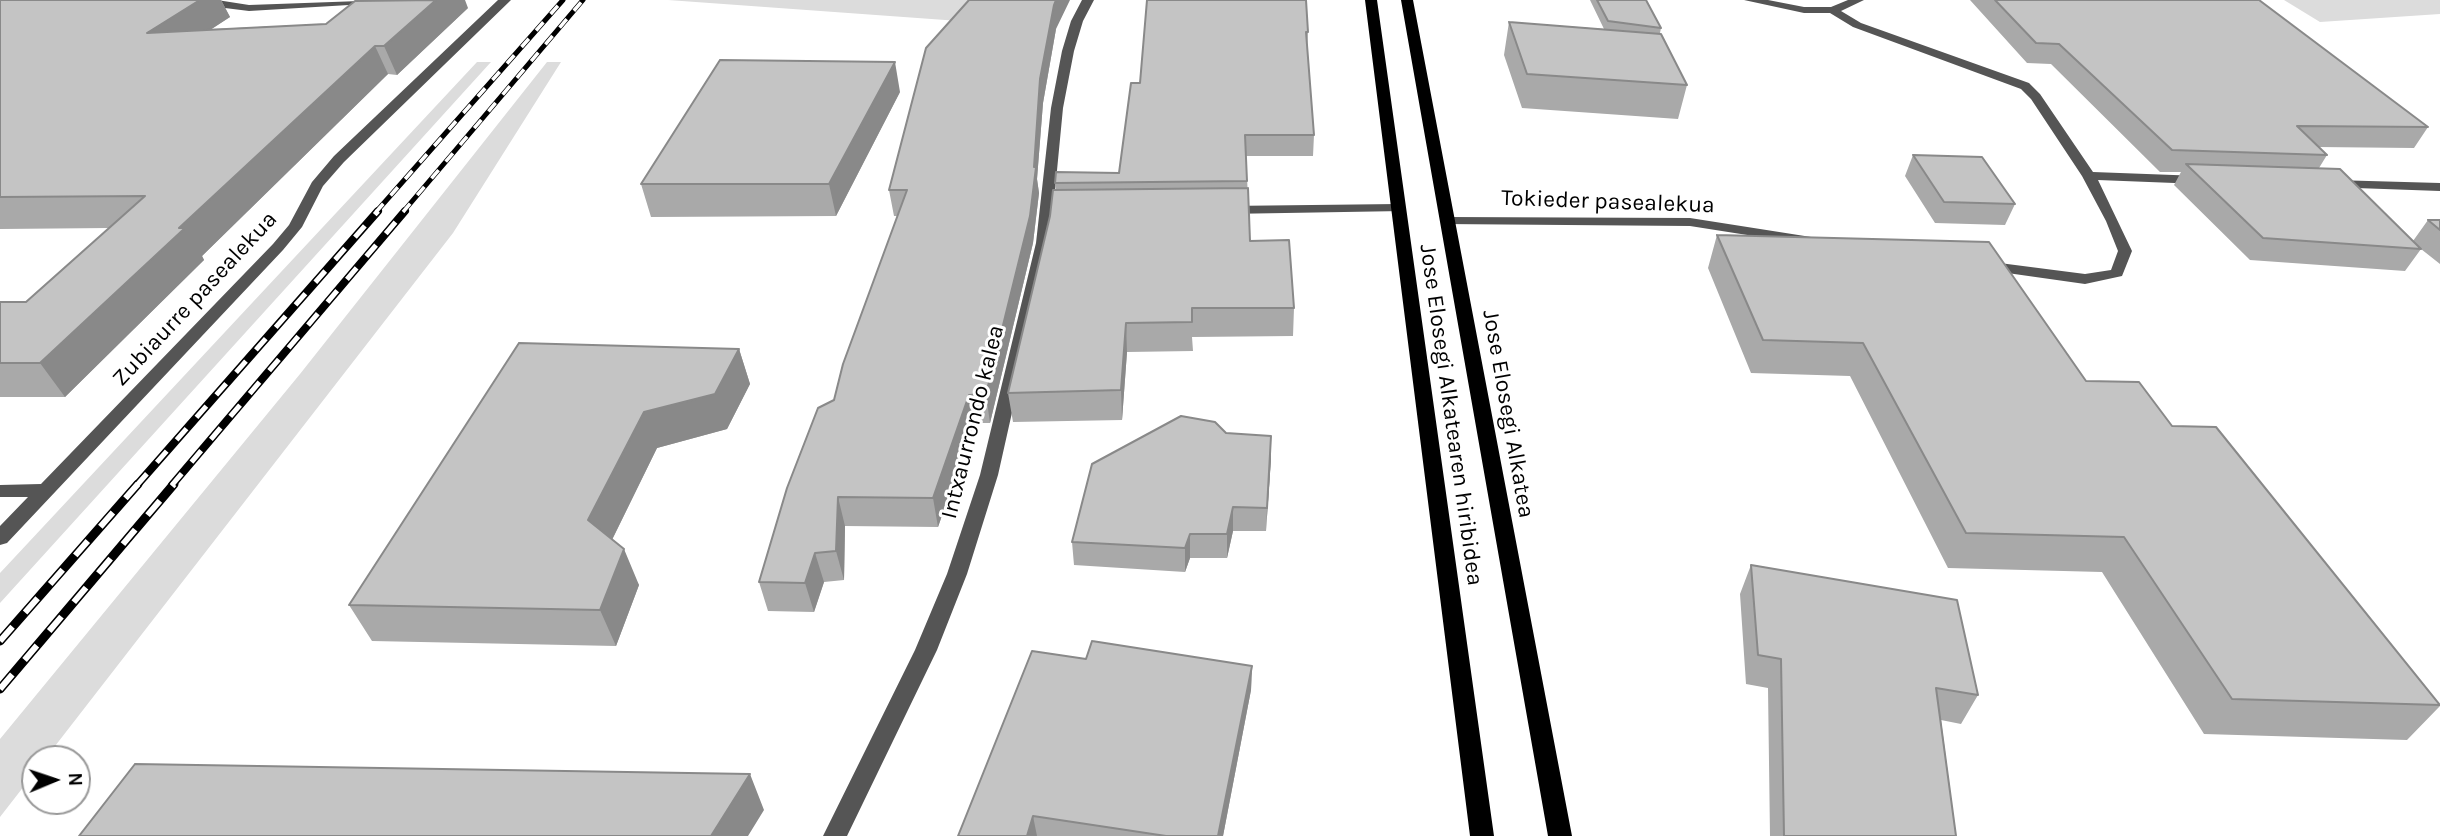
<!DOCTYPE html>
<style>
body{margin:0}
#map{position:relative;width:2440px;height:836px;overflow:hidden;background:#fff;font-family:Karla,sans-serif}
canvas{display:block}
.north{position:absolute;left:21px;top:745px;width:70px;height:70px;box-sizing:border-box;background:#fff;border:2px solid #999;border-radius:50%;rotate:88deg;font-size:19px;font-weight:700;line-height:28px;text-align:center;color:#000}
.north::after{content:'';display:block;margin:auto;width:24px;height:32px;background:#000;clip-path:polygon(50% 0,100% 100%,50% 72%,0 100%)}
</style>
<div id="map">
<canvas width="2440" height="836"></canvas>
<div class="north">N</div>
</div>
<script>
const ctx = document.querySelector('canvas').getContext('2d');
ctx.lineJoin = 'round';
function fill(path, color) {
  ctx.fillStyle = color;
  ctx.fill(path, 'evenodd');
}
function toPath(rows) {
  const path = new Path2D();
  for (const r of rows) {
    path.moveTo(r[0], r[1]);
    for (let i = 2; i < r.length; i += 2) path.lineTo(r[i], r[i + 1]);
  }
  return path;
}
function stroke(path, color, width, dash) {
  ctx.strokeStyle = color;
  ctx.lineWidth = width;
  ctx.lineCap = dash ? 'butt' : 'round';
  ctx.setLineDash(dash || []);
  ctx.stroke(path);
}
function label(font, color, halo, rows, align = 'center') {
  ctx.font = font + ' Karla,sans-serif';
  ctx.lineWidth = 6;
  ctx.setLineDash([]);
  ctx.textBaseline = 'middle';
  ctx.strokeStyle = halo;
  ctx.fillStyle = color;
  for (const [text, x, y, turn = 0] of rows) {
    ctx.save();
    ctx.translate(x, y);
    ctx.rotate((+turn || 0) * Math.PI / 180);
    ctx.textAlign = isNaN(turn) ? turn : align;
    if (halo) ctx.strokeText(text, 0, 0);
    ctx.fillText(text, 0, 0);
    ctx.restore();
  }
}
fill(toPath([
 [668,0,1003,0,973,22],
 [2284,0,2440,0,2440,14,2320,22],
 [477,62,491,62,0,603,0,573],
 [547,62,561,62,453,233,45,759,35,759,35,772,0,817,0,739,300,374]
]), '#dcdcdc');
fill(toPath([
 [217,0,249,5,388,0,382,3,249,11,225,8,217,0],
 [498,0,511,0,344,162,323,186,302,227,283,250,7,543,0,545,0,526,28,497,0,497,0,485,41,484,273,244,289,225,312,182,334,156,498,0],
 [1082,0,1094,0,1083,21,1074,51,1063,108,1050,243,998,475,967,574,937,650,847,836,823,836,915,650,947,574,980,475,1036,243,1051,108,1062,51,1071,21,1082,0],
 [1744,0,1768,0,1804,7,1831,7,1848,0,1864,0,1841,11,1861,23,2029,83,2040,94,2093,172,2200,176,2207,180,2200,184,2098,180,2132,251,2122,276,2085,284,1979,269,1976,266,1979,263,1984,261,2085,274,2111,270,2118,251,2106,221,2082,176,2031,99,2021,89,1853,27,1830,13,1804,13,1744,0],
 [2333,180,2440,183,2440,191,2328,187,2328,181,2333,180],
 [1398,204,1403,205,1403,211,1226,214,1219,210,1226,206,1398,204],
 [1448,217,1690,218,1811,237,1818,241,1811,245,1690,226,1443,224,1441,221,1443,218,1448,217]
]), '#555');
fill(toPath([
 [1365,0,1377,0,1494,836,1470,836,1365,0],
 [1401,0,1413,0,1572,836,1548,836,1401,0]
]), '#000');
const railFar2 = toPath([
 [376,212,563,0],
 [403,212,583,0]
]);
const railFar1 = toPath([
 [137,485,378,211],
 [172,485,405,211]
]);
const rail = toPath([
 [0,641,138,484],
 [0,689,174,484]
]);
stroke(railFar2, '#000', 5);
stroke(railFar1, '#000', 8);
stroke(rail, '#000', 9);
stroke(railFar2, '#fff', 3.5, [11]);
stroke(railFar1, '#fff', 5, [15]);
stroke(rail, '#fff', 6, [19]);
fill(toPath([
 [0,0,221,0,230,17,211,29,326,24,468,8,397,75,388,74,202,256,204,260,65,397,0,397,0,302,26,302,109,228,0,229],
 [1590,0,1646,0,1661,28,1660,33,1687,85,1678,119,1522,108,1504,55,1509,22,1604,29],
 [1970,0,2259,0,2428,127,2414,148,2318,147,2327,155,2319,168,2413,241,2428,220,2440,220,2440,264,2421,249,2405,271,2250,260,2174,185,2181,172,2160,172,2051,64,2027,63],
 [1056,29,1043,103,1037,179,1039,193,1033,243,990,423,974,423,938,527,845,526,844,580,824,582,814,612,768,611,759,582,834,400,897,216,894,216,889,190],
 [1308,32,1307,49,1314,135,1313,156,1246,156,1250,241,1294,308,1293,336,1192,337,1193,351,1127,352,1122,420,1013,422,1008,393,1056,190,1055,183,1119,173,1140,83],
 [900,92,836,216,651,217,641,184],
 [1913,155,2015,204,2005,225,1935,223,1905,176],
 [1717,235,2086,381,2172,426,2440,706,2407,740,2204,734,2102,572,1948,568,1850,376,1751,373,1708,268],
 [739,349,750,384,727,429,657,448,612,540,639,585,616,646,372,641,349,605],
 [1226,433,1271,459,1266,531,1233,531,1227,558,1190,558,1185,572,1074,565,1072,542],
 [1751,565,1978,695,1961,724,1941,720,1956,836,1770,836,1768,688,1746,684,1740,594],
 [1086,659,1252,666,1251,690,1223,836,958,836]
]), '#a9a9a9');
fill(toPath([
 [200,0,221,0,230,17,163,61,147,33],
 [436,0,465,0,468,8,397,75,384,46],
 [1056,0,1070,0,1056,29,1043,103,1037,179,1039,193,1033,243,990,423,986,394,1034,167,1040,79,1054,5],
 [375,46,388,74,202,256,204,260,65,397,40,363,179,228],
 [895,62,900,92,836,216,829,184],
 [1126,323,1127,352,1122,420,1121,390],
 [739,349,750,384,727,429,657,448,604,556,588,520,644,412],
 [969,395,974,423,938,527,933,498],
 [1271,436,1271,459,1266,531,1267,508],
 [838,497,845,526,844,580,836,551],
 [1233,507,1233,531,1227,558,1227,534],
 [1190,534,1190,558,1185,572,1185,548],
 [624,549,639,585,616,646,600,610],
 [815,553,824,582,814,612,805,583],
 [1252,666,1251,690,1223,836,1218,836],
 [750,774,764,810,748,836,711,836],
 [1033,816,1037,836,1027,836]
]), '#898989');
const building = toPath([
 [0,0,200,0,147,33,326,24,355,1,436,0,384,46,375,46,179,228,185,228,40,363,0,363,0,302,26,302,145,196,0,197,0,0],
 [969,0,1056,0,1054,5,1040,79,1034,167,1036,167,1030,216,986,394,969,395,933,498,838,497,836,551,815,553,805,583,759,582,787,488,818,408,834,400,843,364,907,190,889,190,926,48,969,0],
 [1147,0,1306,0,1308,32,1306,32,1314,135,1245,135,1247,181,1055,183,1056,172,1119,173,1131,83,1140,83,1147,0],
 [1597,0,1646,0,1661,28,1608,21,1597,0],
 [1995,0,2259,0,2428,127,2297,126,2327,155,2172,150,2059,44,2036,43,1995,0],
 [1509,22,1661,34,1687,85,1527,74,1509,22],
 [720,60,895,62,829,184,641,184,720,60],
 [1913,155,1982,157,2015,204,1944,202,1913,155],
 [2186,164,2340,169,2421,249,2263,238,2186,164],
 [1248,188,1250,241,1289,240,1294,308,1192,308,1192,322,1126,323,1121,390,1008,393,1050,216,1053,190,1248,188],
 [2428,220,2440,220,2440,230,2428,220],
 [1717,235,1989,242,2086,381,2139,382,2172,426,2216,427,2440,705,2232,699,2124,537,1966,533,1863,343,1763,340,1717,235],
 [519,343,739,349,715,394,644,412,588,520,624,549,600,610,349,605,519,343],
 [1181,416,1215,422,1226,433,1271,436,1267,508,1233,507,1227,534,1190,534,1185,548,1072,542,1092,464,1181,416],
 [1751,565,1957,600,1978,695,1936,688,1956,836,1784,836,1781,659,1758,655,1751,565],
 [1092,641,1252,666,1218,836,1166,836,1033,816,1027,836,958,836,1032,651,1086,659,1092,641],
 [135,764,750,774,711,836,79,836,135,764]
]);
fill(building, '#c4c4c4');
stroke(building, '#898989', 2);
label('23px', '#000', '#fff', [
 ["Tokieder pasealekua",1608,202,2],
 ["Zubiaurre pasealekua",195,299,-47],
 ["Jose Elosegi Alkatea",1508,414,80],
 ["Jose Elosegi Alkatearen hiribidea",1451,415,82],
 ["Intxaurrondo kalea",973,422,-76]
]);
</script>
